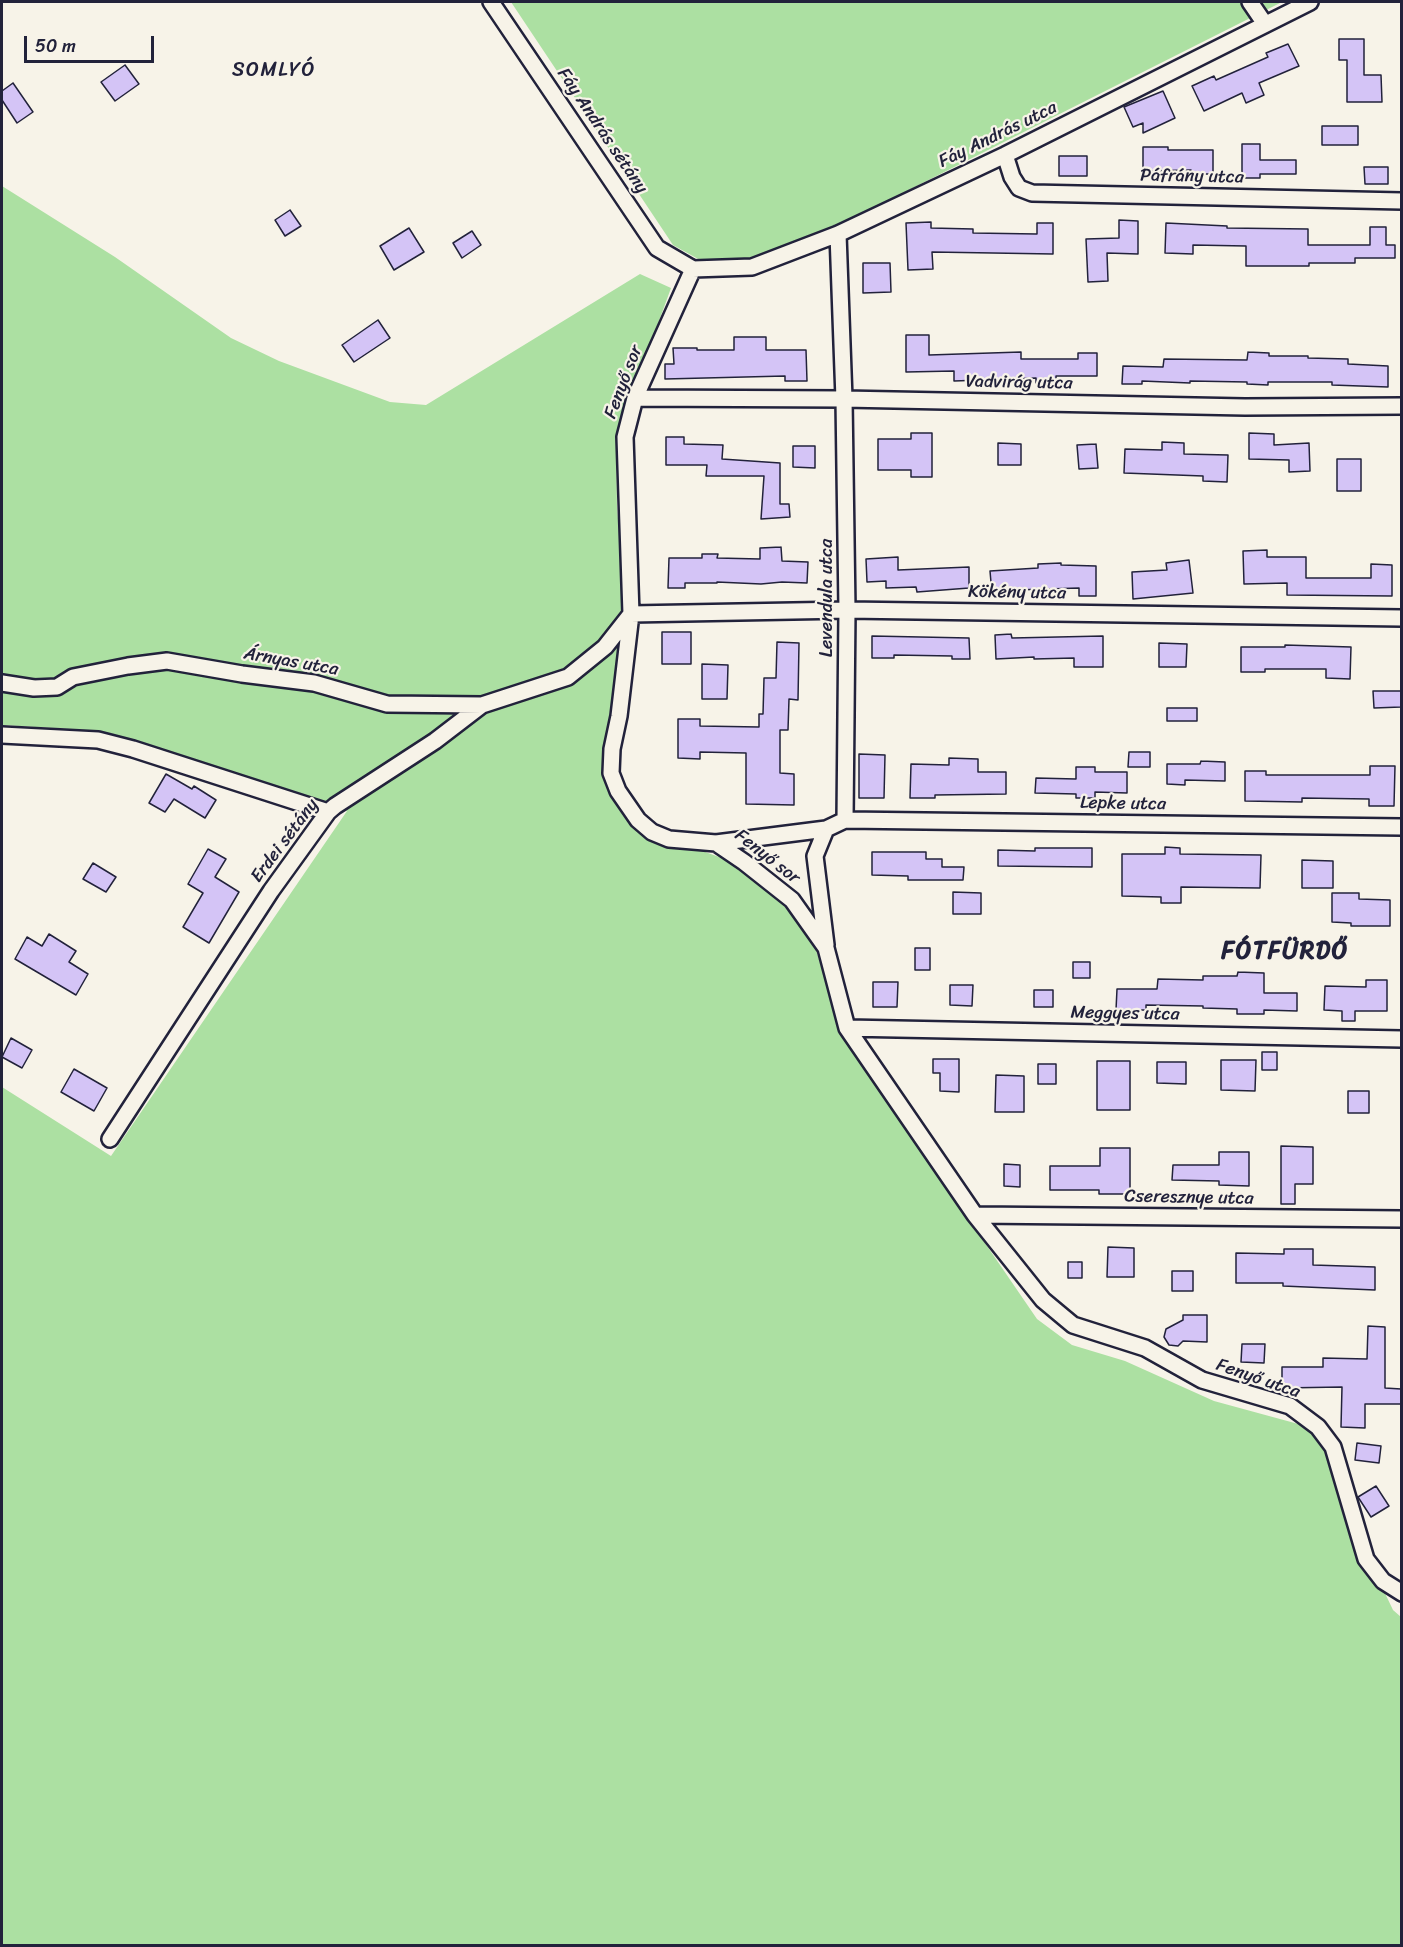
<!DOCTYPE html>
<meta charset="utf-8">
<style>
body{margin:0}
#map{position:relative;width:1403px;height:1947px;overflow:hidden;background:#f7f3e8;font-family:Sriracha,sans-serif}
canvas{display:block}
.frame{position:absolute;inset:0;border:3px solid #22223b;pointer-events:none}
.scale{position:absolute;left:24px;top:36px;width:130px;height:27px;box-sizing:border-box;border:3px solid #22223b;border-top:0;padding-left:8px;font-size:18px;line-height:21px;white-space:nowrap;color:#22223b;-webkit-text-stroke:4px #f7f3e8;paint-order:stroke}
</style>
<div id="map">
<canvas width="1403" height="1947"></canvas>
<div class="frame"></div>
<div class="scale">50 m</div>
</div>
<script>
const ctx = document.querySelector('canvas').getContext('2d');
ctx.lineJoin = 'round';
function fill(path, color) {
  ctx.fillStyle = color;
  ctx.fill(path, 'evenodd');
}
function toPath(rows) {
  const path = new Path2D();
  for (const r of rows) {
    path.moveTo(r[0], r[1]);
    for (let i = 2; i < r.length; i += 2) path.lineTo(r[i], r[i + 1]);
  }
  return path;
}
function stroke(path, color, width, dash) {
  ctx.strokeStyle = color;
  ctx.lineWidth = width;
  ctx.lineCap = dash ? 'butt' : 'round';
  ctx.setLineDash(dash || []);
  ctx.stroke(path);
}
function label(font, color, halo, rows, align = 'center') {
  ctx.font = font + ' Sriracha,sans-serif';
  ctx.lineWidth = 4.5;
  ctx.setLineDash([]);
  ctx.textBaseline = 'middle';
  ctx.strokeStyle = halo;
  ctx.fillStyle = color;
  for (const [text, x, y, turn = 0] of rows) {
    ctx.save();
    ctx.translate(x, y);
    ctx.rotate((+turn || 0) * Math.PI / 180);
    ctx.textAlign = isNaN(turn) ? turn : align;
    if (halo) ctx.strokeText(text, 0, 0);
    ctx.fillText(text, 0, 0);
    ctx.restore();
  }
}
fill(toPath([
 [511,2,1282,2,851,219,755,261,700,260,673,245],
 [2,186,115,257,231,338,279,361,390,402,426,405,640,274,671,288,616,439,617,506,628,644,615,772,635,815,669,839,747,867,780,899,815,946,839,1027,852,1049,1037,1319,1072,1345,1125,1361,1214,1401,1335,1434,1372,1566,1393,1610,1401,1617,1401,1945,2,1945,2,1087,111,1156,347,811,335,806,101,731,2,725]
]), '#ace0a2');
const building = toPath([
 [1339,39,1364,39,1364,75,1381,75,1382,102,1347,102,1347,60,1339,60,1339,39],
 [1288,44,1299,66,1259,83,1264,95,1246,103,1242,93,1204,111,1192,86,1214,76,1216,80,1268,57,1266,53,1288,44],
 [125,65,139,84,115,101,101,82,125,65],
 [13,83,33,112,17,123,2,100,2,91,13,83],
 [1163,91,1175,118,1143,133,1143,123,1133,127,1124,107,1163,91],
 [1322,126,1358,126,1358,145,1322,145,1322,126],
 [1242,144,1260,144,1260,160,1296,160,1296,174,1260,174,1260,178,1242,178,1242,144],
 [1143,147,1168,147,1168,150,1213,150,1213,174,1191,174,1191,170,1143,171,1143,147],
 [1059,156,1087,156,1087,176,1059,176,1059,156],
 [1364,167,1388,167,1388,184,1365,184,1364,167],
 [290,210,301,226,285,236,275,220,290,210],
 [1119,220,1138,221,1138,254,1107,253,1108,281,1088,282,1086,239,1119,238,1119,220],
 [931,222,931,228,973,229,973,233,1037,234,1037,223,1053,223,1053,254,932,252,933,269,908,270,906,223,931,222],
 [1166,223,1227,226,1227,228,1308,229,1308,245,1370,245,1370,227,1386,227,1386,245,1395,245,1395,258,1355,258,1355,263,1309,263,1309,266,1246,266,1246,246,1193,245,1193,254,1165,253,1166,223],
 [409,228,424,252,394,270,380,246,409,228],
 [472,231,481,245,462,258,453,243,472,231],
 [863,263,890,263,891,292,863,293,863,263],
 [378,320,390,338,354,362,342,345,378,320],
 [906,335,929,335,929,355,1021,352,1021,359,1078,359,1078,353,1097,353,1097,376,1056,376,1056,382,1036,383,1036,378,954,381,954,371,906,372,906,335],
 [734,337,766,337,766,350,806,350,807,381,785,381,785,376,665,379,665,364,674,364,673,348,697,348,697,350,734,350,734,337],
 [1248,352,1269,353,1269,356,1308,356,1308,358,1348,359,1348,364,1388,366,1388,387,1332,385,1332,382,1268,382,1268,385,1247,384,1247,382,1190,381,1190,383,1142,381,1142,384,1122,384,1123,366,1163,367,1164,359,1247,360,1248,352],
 [911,433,932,433,932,477,911,477,911,470,878,470,878,439,911,439,911,433],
 [1249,433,1274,434,1274,445,1309,443,1310,471,1289,472,1289,460,1249,459,1249,433],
 [666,437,684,437,684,444,723,445,722,459,780,463,780,504,789,504,790,517,761,519,764,476,706,476,707,465,666,465,666,437],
 [1162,442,1184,443,1184,454,1228,455,1227,482,1203,481,1203,476,1124,473,1125,449,1162,450,1162,442],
 [998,443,1021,444,1021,465,998,465,998,443],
 [1096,444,1098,468,1079,469,1077,445,1096,444],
 [793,446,815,446,815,468,793,467,793,446],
 [1337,459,1361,459,1361,491,1337,491,1337,459],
 [781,547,782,561,808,562,807,583,782,582,761,584,717,582,717,583,685,583,685,588,668,588,669,558,702,558,702,554,718,554,717,558,760,559,760,548,781,547],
 [1267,550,1267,557,1306,557,1306,578,1371,578,1371,564,1392,565,1392,596,1287,595,1287,583,1244,584,1243,551,1267,550],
 [898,557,898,570,969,567,969,588,917,592,916,587,886,588,886,581,867,582,866,559,898,557],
 [1189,560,1193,593,1133,599,1132,572,1167,570,1166,563,1189,560],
 [1061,563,1061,565,1096,566,1096,596,1079,596,1079,588,1015,590,1015,593,992,594,990,571,1038,568,1038,564,1061,563],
 [662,632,691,632,691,664,662,664,662,632],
 [1011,634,1012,638,1103,636,1103,667,1074,667,1074,658,1034,659,1034,657,996,659,995,635,1011,634],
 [872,636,969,638,970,659,952,659,952,656,894,655,894,658,872,658,872,636],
 [777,642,799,643,798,700,789,699,788,730,780,730,780,773,794,774,794,805,746,804,746,753,700,752,700,759,678,758,678,719,700,719,700,726,759,727,759,714,763,714,764,678,776,678,777,642],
 [1159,643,1187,644,1186,667,1159,667,1159,643],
 [1285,645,1351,647,1350,679,1326,678,1326,669,1265,669,1265,672,1241,672,1241,647,1285,647,1285,645],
 [702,664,728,665,727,699,702,699,702,664],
 [1373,691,1401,691,1401,707,1374,708,1373,691],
 [1167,708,1197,708,1197,721,1167,721,1167,708],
 [1129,752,1150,752,1150,767,1128,767,1129,752],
 [859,754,885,755,884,798,859,798,859,754],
 [949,758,978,759,978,772,1006,772,1006,794,935,795,935,798,910,798,911,764,949,765,949,758],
 [1201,761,1225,762,1225,781,1185,780,1185,785,1167,784,1167,764,1200,764,1201,761],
 [1370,766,1395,766,1394,806,1369,806,1369,799,1302,798,1302,802,1245,801,1245,771,1266,771,1266,775,1370,775,1370,766],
 [1076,767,1095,767,1095,772,1127,772,1127,793,1095,792,1095,798,1076,798,1076,794,1035,793,1036,778,1076,779,1076,767],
 [166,774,192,789,194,786,216,800,205,818,174,799,165,812,149,803,166,774],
 [1165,847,1180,848,1180,854,1261,855,1260,888,1181,887,1181,903,1161,903,1161,897,1122,896,1122,854,1165,854,1165,847],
 [1035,848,1092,848,1092,867,998,866,998,850,1035,851,1035,848],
 [208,849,226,859,215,877,239,892,209,943,183,927,203,893,188,884,208,849],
 [872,852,926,852,926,859,942,859,942,867,964,867,963,880,908,880,908,876,872,875,872,852],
 [1302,860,1333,861,1333,888,1302,888,1302,860],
 [93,863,116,877,106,892,83,879,93,863],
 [953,892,981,893,981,914,953,914,953,892],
 [1332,893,1359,893,1359,899,1390,900,1390,926,1351,926,1351,923,1332,922,1332,893],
 [49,934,76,951,69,962,88,974,76,995,15,959,27,937,42,946,49,934],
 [915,948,930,948,930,970,915,970,915,948],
 [1073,962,1090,962,1090,978,1073,978,1073,962],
 [1238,972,1264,973,1264,993,1297,993,1297,1011,1264,1010,1264,1014,1237,1014,1237,1009,1203,1008,1203,1006,1146,1005,1146,1010,1116,1010,1117,989,1157,989,1158,979,1203,980,1203,976,1237,976,1238,972],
 [1366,980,1387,980,1387,1011,1355,1011,1355,1021,1342,1021,1342,1011,1324,1010,1325,986,1366,987,1366,980],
 [873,982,898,982,897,1007,873,1007,873,982],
 [950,985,973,985,972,1006,950,1005,950,985],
 [1034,990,1053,990,1053,1007,1034,1007,1034,990],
 [11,1038,32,1050,22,1068,2,1057,11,1038],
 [1262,1052,1277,1052,1277,1070,1262,1070,1262,1052],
 [933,1059,959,1059,959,1092,940,1091,940,1073,933,1073,933,1059],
 [1221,1060,1256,1060,1255,1091,1221,1090,1221,1060],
 [1097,1061,1130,1061,1130,1110,1097,1110,1097,1061],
 [1157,1062,1186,1062,1186,1084,1157,1083,1157,1062],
 [1038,1064,1056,1064,1056,1084,1038,1084,1038,1064],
 [74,1069,107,1088,94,1111,61,1092,74,1069],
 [996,1075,1024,1076,1024,1112,995,1112,996,1075],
 [1348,1091,1369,1091,1369,1113,1348,1113,1348,1091],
 [1281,1146,1313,1147,1313,1184,1295,1184,1295,1204,1281,1204,1281,1146],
 [1100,1148,1130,1148,1130,1194,1099,1194,1099,1190,1050,1190,1050,1166,1100,1166,1100,1148],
 [1219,1152,1249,1152,1249,1186,1219,1185,1219,1181,1172,1180,1173,1165,1219,1165,1219,1152],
 [1004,1164,1020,1165,1020,1187,1004,1186,1004,1164],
 [1108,1247,1134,1248,1134,1277,1107,1277,1108,1247],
 [1284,1249,1313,1249,1313,1265,1375,1267,1375,1290,1283,1286,1283,1283,1236,1283,1236,1253,1284,1254,1284,1249],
 [1068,1262,1082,1262,1082,1278,1068,1278,1068,1262],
 [1172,1271,1193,1271,1193,1291,1172,1291,1172,1271],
 [1183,1315,1207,1315,1207,1342,1183,1341,1178,1346,1169,1345,1164,1337,1166,1329,1183,1320,1183,1315],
 [1368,1326,1385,1327,1385,1388,1401,1389,1401,1404,1365,1404,1365,1428,1341,1427,1342,1387,1282,1388,1282,1367,1323,1367,1323,1358,1367,1359,1368,1326],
 [1242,1344,1265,1344,1264,1363,1241,1362,1242,1344],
 [1357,1443,1381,1446,1379,1463,1355,1460,1357,1443],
 [1376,1486,1389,1506,1371,1517,1358,1497,1376,1486]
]);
fill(building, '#d4c4f6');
stroke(building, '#22223b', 1.5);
const minor = toPath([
 [491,2,657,248,693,269],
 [1250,2,1265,24],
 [1005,155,1012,177,1019,188,1032,193,1402,201],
 [693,269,635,398,625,437,631,614,619,716,612,749,611,773,618,791,638,820,652,832,669,839,716,843,744,862,792,900,826,948,847,1028,975,1215,1043,1300,1073,1325,1145,1348,1202,1380,1290,1406,1318,1427,1333,1447,1366,1559,1383,1581,1402,1593],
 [693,269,752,267,838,234,1005,155,1310,2],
 [635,398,844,399,1245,407,1402,406],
 [2,683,34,688,57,687,73,677,128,666,167,661,242,674,314,683,387,704,482,705],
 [2,735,98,740,133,749,328,812],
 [845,820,1402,827],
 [716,843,826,829],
 [826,945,815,856,826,829,845,820,847,610,844,399,838,234],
 [847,1028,1402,1039],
 [110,1139,271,891,328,812,335,806,435,741,482,705,568,677,605,647,631,614,847,610,1402,618],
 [975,1215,1402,1219]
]);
stroke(minor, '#22223b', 20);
stroke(minor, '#f7f3e8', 15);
label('18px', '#22223b', '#f7f3e8', [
 ["Fáy András sétány",602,131,56],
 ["Fáy András utca",998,135,-26],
 ["Páfrány utca",1192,177,1],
 ["Fenyő sor",624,382,-69],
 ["Vadvirág utca",1019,383,1],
 ["Kökény utca",1017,593,1],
 ["Levendula utca",827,598,-90],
 ["Árnyas utca",291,662,10],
 ["Lepke utca",1123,804,1],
 ["Erdei sétány",285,841,-53],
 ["Fenyő sor",767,857,38],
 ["Meggyes utca",1125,1014,1],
 ["Cseresznye utca",1189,1198,1],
 ["Fenyő utca",1258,1379,19]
]);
ctx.letterSpacing = '1.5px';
label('20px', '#22223b', '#f7f3e8', [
 ["SOMLYÓ",274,71]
]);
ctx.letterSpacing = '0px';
ctx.letterSpacing = '1.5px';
label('bold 24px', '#22223b', '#f7f3e8', [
 ["FÓTFÜRDŐ",1285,952]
]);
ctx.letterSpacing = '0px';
</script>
